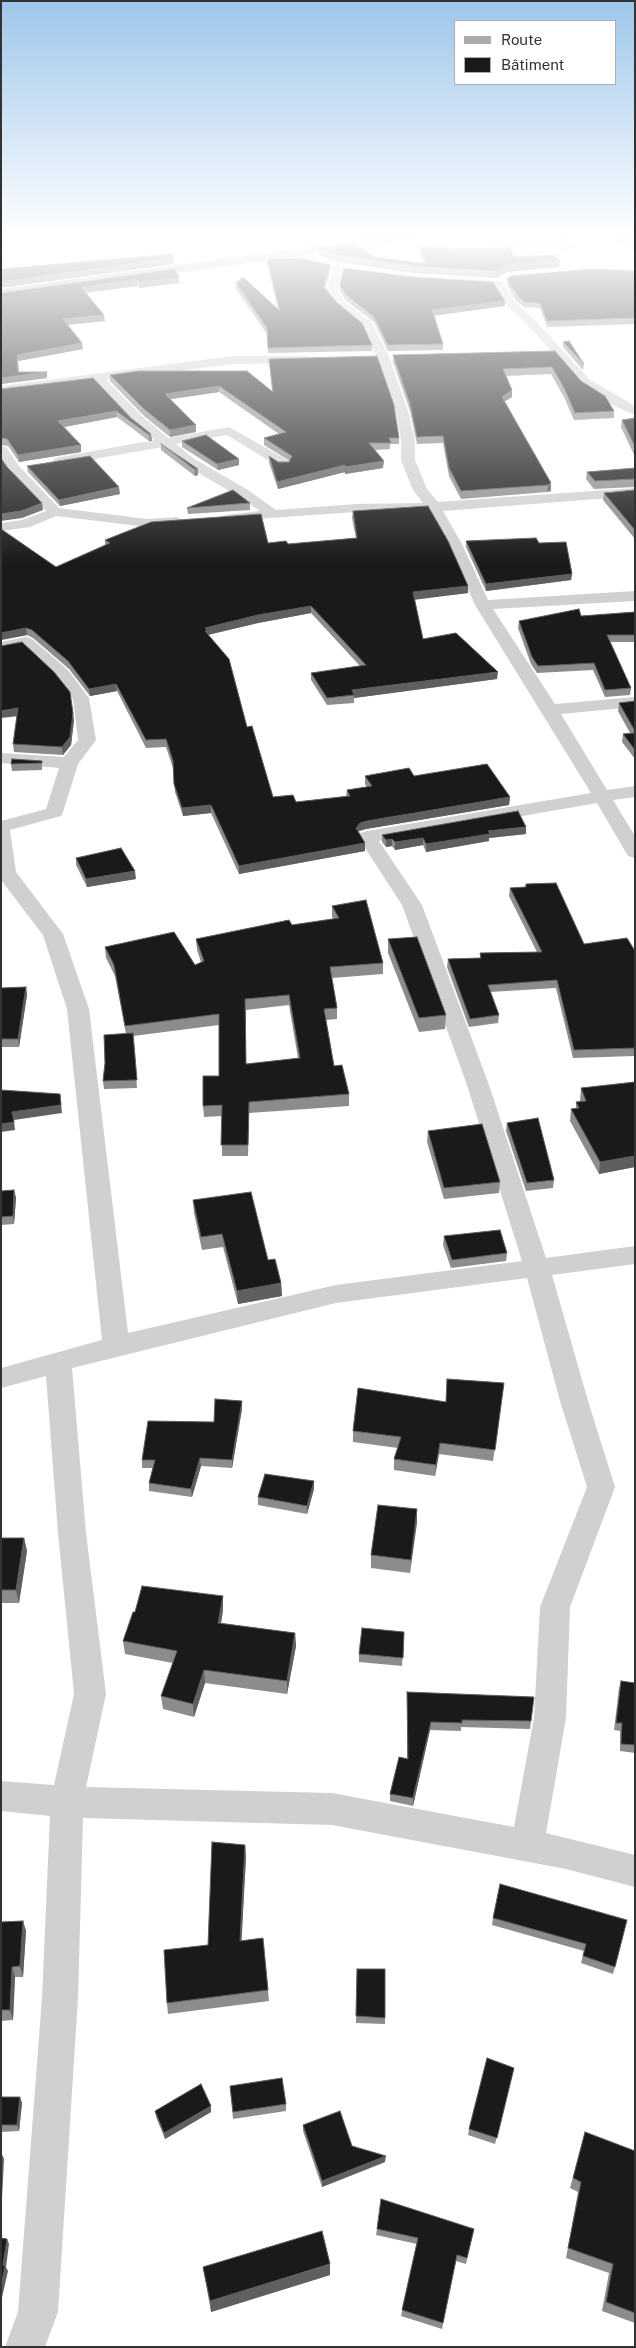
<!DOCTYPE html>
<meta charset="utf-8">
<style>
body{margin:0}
#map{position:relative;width:636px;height:2348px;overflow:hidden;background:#fff;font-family:"Public Sans",sans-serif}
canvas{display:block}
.frame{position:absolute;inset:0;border:2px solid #333;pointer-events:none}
.legend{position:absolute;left:454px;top:20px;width:162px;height:65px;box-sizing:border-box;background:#fff;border:1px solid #adadad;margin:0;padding:6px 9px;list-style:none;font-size:15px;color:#333}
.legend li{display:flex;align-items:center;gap:10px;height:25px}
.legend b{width:25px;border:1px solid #adadad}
</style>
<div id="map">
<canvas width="636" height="2348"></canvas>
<div class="frame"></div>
<ul class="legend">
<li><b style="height:6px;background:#ababab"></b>Route</li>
<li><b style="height:14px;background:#1a1a1a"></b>Bâtiment</li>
</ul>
</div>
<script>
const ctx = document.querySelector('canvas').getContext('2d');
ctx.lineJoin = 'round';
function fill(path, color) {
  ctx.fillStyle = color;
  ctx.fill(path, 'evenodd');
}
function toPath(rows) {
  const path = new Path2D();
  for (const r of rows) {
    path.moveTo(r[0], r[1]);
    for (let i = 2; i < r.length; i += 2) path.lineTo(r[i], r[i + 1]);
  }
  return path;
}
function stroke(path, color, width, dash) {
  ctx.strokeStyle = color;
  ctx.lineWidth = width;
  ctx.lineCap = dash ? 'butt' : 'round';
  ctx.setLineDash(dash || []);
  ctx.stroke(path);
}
fill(toPath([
 [538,235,560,238,579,247,561,254,548,255,524,254,508,247,462,242,469,237,480,238,490,236,499,237,507,242,513,242,516,240,513,236]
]), '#cfe2ee');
fill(toPath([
 [338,264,343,267,338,291,345,302,372,323,389,357,408,411,415,440,415,460,427,489,438,502,635,488,635,496,443,511,462,544,488,600,635,591,635,601,493,609,555,704,635,697,635,707,561,714,607,790,635,786,635,797,613,800,635,836,635,858,628,856,597,803,379,841,422,905,489,1085,546,1258,635,1246,635,1264,552,1275,588,1401,615,1487,570,1607,566,1718,546,1833,635,1855,635,1887,566,1869,332,1825,83,1818,78,1998,58,2312,45,2347,5,2347,18,2312,42,1998,50,1816,1,1811,1,1781,54,1785,74,1694,58,1533,46,1376,1,1388,1,1368,102,1340,67,1009,43,935,1,880,1,821,46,809,59,768,1,763,1,753,64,757,78,740,73,699,56,678,23,647,1,652,1,642,26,637,32,639,68,670,89,698,96,740,78,764,63,812,61,816,10,830,16,872,63,934,89,1009,128,1333,336,1285,522,1261,467,1085,402,905,358,837,360,833,367,831,591,793,475,605,448,544,429,511,356,512,226,521,224,518,226,515,260,511,238,496,183,464,163,447,60,465,55,464,53,461,55,458,60,457,155,440,133,423,94,382,1,394,1,386,233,356,307,356,309,359,307,362,303,363,233,364,106,380,143,417,168,438,229,427,289,461,291,464,289,467,279,467,227,435,176,444,193,458,248,490,276,510,356,504,423,503,413,490,401,460,401,440,396,411,377,357,363,327,337,306,326,291,333,267,338,264],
 [527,1278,560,1401,587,1487,540,1607,534,1718,514,1827,332,1793,86,1787,106,1694,86,1533,72,1368,336,1303,527,1278],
 [463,279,502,281,515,302,534,319,590,380,635,406,635,415,608,403,582,386,526,323,507,306,494,286,459,284,458,282,463,279],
 [1,446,6,447,19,466,59,508,147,519,177,517,184,521,177,525,147,527,56,516,30,527,1,531,1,523,22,520,46,511,9,472,1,460,1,446]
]), '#d0d0d0');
fill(toPath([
 [398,235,428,235,422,239,1,297,1,289,398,235]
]), '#ababab');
fill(toPath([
 [610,235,635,235,635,252],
 [420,247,514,257,560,260,559,267,507,272,496,278,413,273,338,262,318,255,318,248,424,264,420,254],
 [267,259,330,270,325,288,336,302,372,345,372,351,268,353,267,334,236,289,236,283,278,309,267,264],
 [175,269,179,278,179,283,139,288,137,286,85,293,105,321,68,325,83,349,18,361,19,372,47,372,47,378,1,384,1,293],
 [635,271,635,324,547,327,540,308,524,307,516,301,507,285,507,279],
 [340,285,505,301,505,306,434,315,443,344,443,350,388,351,374,322,346,301,340,291],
 [563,342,584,364,583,370,563,347],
 [555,351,581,381,614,411,614,418,574,420,564,397,551,374,506,376,512,397,505,401,551,491,547,492,461,499,449,476,443,443,417,444,410,411,393,362,393,355],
 [269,359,399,438,399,444,390,444,390,449,375,450,383,468,345,474,345,472,278,489,269,463,269,456,278,462,289,462,290,461,264,445,264,438,279,434,219,392,170,399,196,425,196,432,170,437,144,416,110,381,110,375,272,391],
 [93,378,131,418,151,434,152,441,149,441,117,417,63,427,81,445,81,452,19,462,8,446,1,445,1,389],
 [635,418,635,457,621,427,622,420],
 [182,441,239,465,218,470,182,447],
 [161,444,198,469,198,475,195,476,161,450],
 [27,466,120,494,60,506,28,472],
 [635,468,635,487,594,489,586,479,587,472],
 [635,490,635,539,603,500,604,493],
 [250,503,250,510,188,514,187,508],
 [353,511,468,586,468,593,414,599,423,639,497,679,354,698,354,703,327,705,311,680,311,673,360,666,311,613,258,623,208,635,247,727,273,797,296,802,346,796,347,790,367,787,365,784,365,776,414,776,510,797,509,805,366,829,359,831,359,832,365,851,239,874,211,813,183,816,175,792,173,768,166,747,146,748,117,691,90,696,69,669,33,638,27,635,1,640,1,529,56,567,105,545,105,540,268,543,288,544,356,538,352,518],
 [466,541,539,543,572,574,571,580,486,591,466,547],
 [635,612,635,642,610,642,631,688,630,695,605,697,593,670,537,673,531,664,518,628,519,621],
 [1,646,74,720,71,745,63,755,14,752,13,744,17,716],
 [635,701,635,759,622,742,623,734,630,733,618,711,619,703],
 [42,761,42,770,12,771,11,764],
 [526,834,489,838,489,841,426,852,423,845,395,850,392,846,386,847,382,842,382,835],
 [76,858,136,879,87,887,76,865],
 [526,884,584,944,635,951,635,1056,573,1058,556,988,490,992,499,1015,498,1023,469,1027,447,967,448,959,480,958,480,953,537,952,509,896,510,888,525,887],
 [332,906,383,963,383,974,332,978,337,1008,337,1019,326,1020,334,1066,349,1094,349,1106,249,1113,248,1156,222,1156,222,1116,204,1117,203,1106,219,1076,219,1025,133,1036,137,1088,104,1089,103,1081,126,1034,115,976,106,958,105,947,195,965,201,962,197,950,196,939,333,919,332,916],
 [289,1005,298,1058,246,1064,246,1010],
 [388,939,446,1015,445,1029,419,1032,388,953],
 [26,987,27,995,19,1047,1,1047,1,988],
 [635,1082,635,1167,599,1174,570,1121,571,1109,576,1108,576,1102,580,1101,581,1088],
 [507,1123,554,1180,553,1188,526,1191,506,1131],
 [428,1131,500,1182,499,1193,444,1199,427,1142],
 [14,1190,16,1198,14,1224,1,1225,1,1191],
 [193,1200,268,1260,281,1283,282,1296,238,1304,223,1247,202,1250,194,1213],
 [444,1236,507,1253,506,1261,451,1268,443,1245],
 [447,1379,504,1383,493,1461,439,1454,435,1476,394,1470,394,1459,398,1448,353,1442,353,1431,446,1402],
 [242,1401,242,1409,232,1468,201,1466,192,1497,149,1491,149,1483,153,1468,142,1468,142,1460,214,1422],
 [314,1481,314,1489,307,1514,258,1505,258,1497],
 [417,1509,410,1573,371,1568,371,1555],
 [1,1538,24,1538,27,1551,19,1603,1,1603],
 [223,1596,223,1610,221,1623,295,1633,296,1646,287,1694,205,1683,194,1717,163,1709,161,1696,173,1663,125,1654,123,1641,135,1612],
 [404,1632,402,1666,359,1662,359,1654],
 [621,1681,635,1683,635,1753,620,1751,620,1731,614,1730,619,1688],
 [407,1692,531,1721,530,1729,461,1727,461,1731,430,1730,413,1806,390,1801,390,1794,407,1759],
 [245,1845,246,1857,241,1941,268,1990,269,2001,168,2014,167,2003,208,1945],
 [493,1918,627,1920,613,1974,581,1963,584,1951,492,1925],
 [23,1921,26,1931,23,1977,15,1977,13,2020,1,2021,1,1922],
 [357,1969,385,2018,385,2024,356,2023],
 [514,2068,495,2144,468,2135,469,2129],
 [230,2086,286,2104,286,2111,233,2119],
 [1,2097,20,2097,22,2103,19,2131,1,2132],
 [155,2111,211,2112,165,2139,156,2117],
 [303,2125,352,2146,385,2162,322,2187,303,2131],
 [585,2132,635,2151,635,2323,602,2311,609,2273,566,2258,578,2192,570,2188],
 [377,2229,474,2229,466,2264,456,2261,442,2329,401,2316,417,2244,376,2235],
 [203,2267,330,2275,211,2312]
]), '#8c8c8c');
fill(toPath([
 [173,258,174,264,1,288,1,282],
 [560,260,559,267,507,272,496,278,496,271,507,265],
 [330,265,330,270,324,292,324,287],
 [179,278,179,283,139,288,139,282],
 [137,280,137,286,81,293,81,287],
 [505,301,505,306,432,316,432,310],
 [104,315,105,321,64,325,63,319],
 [82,343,83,349,18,361,19,375,47,372,47,378,1,384,1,378,17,355],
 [219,386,219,392,165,400,165,394],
 [512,390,512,397,502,403,502,397],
 [116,411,117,417,59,428,58,421],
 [196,425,196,432,170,437,170,430],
 [151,434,152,441,149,441,149,435],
 [81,445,81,452,19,462,18,455],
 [239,459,239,465,218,470,217,464],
 [384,461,383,468,345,474,345,467],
 [345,465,345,472,278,489,277,482],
 [194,469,198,469,198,475,195,476],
 [551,483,551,491,547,492,548,485],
 [119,487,120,494,60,506,59,500],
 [42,503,43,510,22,518,1,521,1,514],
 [572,574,571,580,486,591,486,584],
 [468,586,468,593,413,600,413,592],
 [311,606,311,613,258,623,207,635,205,638,205,628,258,615],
 [26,628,27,635,1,640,1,633],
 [498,672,497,679,354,698,354,695,352,690],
 [116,684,117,691,90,696,89,689],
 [18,708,19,716,1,718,1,711],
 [73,713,74,720,71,745,63,755,62,747],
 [510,797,509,805,366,829,359,831,356,836,356,828,360,823,367,821],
 [211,805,211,813,183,816,182,808],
 [526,827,526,834,489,838,489,841,426,852,426,844,488,831],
 [423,838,423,845,395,850,395,842],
 [392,839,392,846,386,847,386,840],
 [365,843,365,851,239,874,239,866],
 [135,871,136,879,87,887,86,879],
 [26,987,27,995,19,1047,18,1039],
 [60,1094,62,1113,14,1120,15,1130,1,1132,1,1124,12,1112],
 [635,1156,635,1167,599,1174,600,1162],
 [14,1190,16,1198,14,1224,13,1216],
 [281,1283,282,1296,238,1304,237,1291],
 [242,1401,242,1409,232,1468,232,1460],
 [440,1443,439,1454,435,1476,436,1465],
 [200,1458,201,1466,192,1497,191,1489],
 [314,1481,314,1489,307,1514,307,1506],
 [417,1509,417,1523,410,1573,411,1560],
 [24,1538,27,1551,19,1603,16,1590],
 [223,1596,223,1610,219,1636,218,1623],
 [295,1633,296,1646,287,1694,287,1681],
 [204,1670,205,1683,194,1717,193,1704],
 [431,1722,430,1730,413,1806,413,1798],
 [245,1845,246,1857,241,1952,240,1941],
 [23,1921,26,1931,23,1977,20,1966],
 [12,1967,15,1977,13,2020,10,2010],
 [20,2097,22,2103,19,2131,17,2125],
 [211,2106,211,2112,165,2139,164,2133],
 [1,2152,4,2159,2,2199,1,2198],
 [386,2156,385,2162,322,2187,322,2181],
 [7,2239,9,2244,6,2267,8,2271,1,2302,1,2286,3,2265],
 [330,2264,330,2275,211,2312,210,2301]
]), '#5f5f5f');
const building = toPath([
 [618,235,635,235,635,246,618,235],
 [353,243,375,257,427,264,420,247,473,249,510,248,514,257,554,255,560,260,507,265,496,271,413,266,338,255,318,248,353,243],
 [173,254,173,258,1,282,1,269,173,254],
 [300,258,330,265,324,287,336,302,362,323,372,345,268,348,267,328,236,283,243,277,280,311,267,259,300,258],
 [344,268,413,277,493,282,505,301,432,310,443,344,388,345,374,317,346,295,340,285,344,268],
 [175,269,179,278,139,282,137,280,81,287,104,315,63,319,82,343,17,355,18,372,47,372,1,378,1,293,175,269],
 [592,269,635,271,635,318,547,321,540,303,524,302,517,295,507,279,511,276,592,269],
 [569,341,584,364,563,342,569,341],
 [555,351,581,381,605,396,614,411,575,413,565,390,552,367,503,369,512,390,502,397,551,483,548,485,461,491,449,468,443,436,417,437,410,404,393,355,555,351],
 [377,356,394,405,399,438,389,438,391,443,369,443,384,461,345,467,345,465,277,482,269,456,278,462,289,462,292,456,264,438,286,432,219,386,165,394,196,425,170,430,144,409,110,375,139,371,247,371,273,392,269,359,377,356],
 [93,378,131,418,151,434,149,435,116,411,58,421,81,445,18,455,7,439,1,438,1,389,93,378],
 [635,418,635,447,622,420,635,418],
 [206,435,239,459,217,464,182,441,206,435],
 [161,444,198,469,194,469,161,444],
 [90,456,119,487,59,500,27,466,90,456],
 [1,458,7,467,42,503,21,511,1,514,1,458],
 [635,468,635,479,595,481,587,472,635,468],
 [233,490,250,503,187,508,233,490],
 [635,490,635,530,604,493,635,490],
 [428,506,448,541,468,586,413,592,423,639,456,633,498,672,352,690,354,695,327,698,311,673,366,665,311,606,258,615,205,628,207,630,205,631,229,659,247,727,252,726,273,797,293,795,296,802,350,796,347,790,372,786,365,776,409,768,414,776,487,764,510,797,367,821,360,823,356,828,365,843,239,866,211,805,182,808,174,784,173,761,166,739,146,740,116,684,89,689,68,661,32,630,26,628,1,633,1,529,56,567,110,543,105,540,151,522,261,514,268,543,286,541,288,544,357,538,353,511,428,506],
 [536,538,539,543,566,542,572,574,486,584,466,541,536,538],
 [579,609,581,616,635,612,635,635,607,635,631,688,605,690,594,663,538,666,532,657,519,621,579,609],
 [22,642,54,672,70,692,73,713,70,737,62,747,13,744,18,708,1,711,1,646,22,642],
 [635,701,635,731,619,703,635,701],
 [635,733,635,750,623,734,635,733],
 [12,759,42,761,42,763,11,764,12,759],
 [518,811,526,827,488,831,490,834,426,844,423,838,395,842,392,839,386,840,382,835,518,811],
 [121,848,135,871,86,879,76,858,121,848],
 [556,883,584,944,627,938,635,951,635,1048,574,1050,557,980,488,985,499,1015,470,1019,448,959,481,958,480,953,542,952,510,888,526,887,526,884,556,883],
 [366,900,383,963,330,967,337,1008,324,1009,334,1066,342,1065,349,1094,249,1102,248,1145,221,1145,222,1105,203,1106,203,1076,219,1076,219,1014,125,1026,114,965,105,947,174,932,195,965,204,961,196,939,289,920,292,925,339,918,332,906,366,900],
 [289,995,300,1058,246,1064,245,999,289,995],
 [417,937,446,1015,419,1018,388,939,417,937],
 [26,987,18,1039,1,1039,1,988,26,987],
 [133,1033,137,1080,103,1081,105,1063,104,1035,133,1033],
 [635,1082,635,1156,600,1162,571,1109,579,1108,576,1102,586,1101,581,1088,635,1082],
 [1,1090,60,1094,61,1105,12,1112,14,1122,1,1124,1,1090],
 [538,1118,554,1180,527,1183,507,1123,538,1118],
 [482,1124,500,1182,444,1188,428,1131,482,1124],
 [14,1190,13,1216,1,1217,1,1191,14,1190],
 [251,1192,268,1260,275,1259,281,1283,237,1291,222,1234,201,1237,193,1200,251,1192],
 [500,1230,507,1253,452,1260,444,1236,500,1230],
 [447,1379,504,1383,495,1450,440,1443,436,1465,394,1459,401,1437,353,1431,358,1388,446,1402,447,1379],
 [215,1399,242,1401,232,1460,200,1458,191,1489,149,1483,155,1460,142,1460,148,1421,214,1422,215,1399],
 [265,1474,314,1481,307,1506,258,1497,265,1474],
 [378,1505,417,1509,411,1560,371,1555,378,1505],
 [1,1538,24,1538,16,1590,1,1590,1,1538],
 [142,1586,223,1596,218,1623,295,1633,287,1681,204,1670,193,1704,161,1696,177,1651,123,1641,133,1612,135,1612,142,1586],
 [362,1628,404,1632,403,1658,359,1654,362,1628],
 [621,1681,635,1683,635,1745,621,1744,622,1723,616,1723,621,1681],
 [407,1692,534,1697,531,1721,462,1720,462,1723,431,1722,413,1798,390,1794,399,1757,408,1759,407,1692],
 [212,1842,245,1845,240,1941,263,1938,268,1990,167,2003,164,1950,208,1945,212,1842],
 [500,1884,627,1920,615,1967,583,1956,586,1944,493,1918,500,1884],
 [23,1921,20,1966,12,1967,10,2010,1,2010,1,1922,23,1921],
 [357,1969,385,1969,385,2018,356,2016,357,1969],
 [487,2058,514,2068,497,2138,469,2129,487,2058],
 [282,2078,286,2104,233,2112,230,2086,282,2078],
 [201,2084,211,2106,164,2133,155,2111,201,2084],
 [1,2097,20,2097,17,2125,1,2125,1,2097],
 [340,2111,352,2146,386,2156,322,2181,303,2125,340,2111],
 [585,2132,635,2151,635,2313,606,2302,613,2264,568,2248,581,2182,573,2178,585,2132],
 [381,2199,474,2229,467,2258,457,2255,443,2323,402,2310,418,2238,377,2229,381,2199],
 [322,2231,330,2264,210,2301,203,2267,322,2231],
 [1,2238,7,2239,3,2265,5,2266,1,2286,1,2238]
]);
fill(building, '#1a1a1a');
stroke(building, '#5f5f5f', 1);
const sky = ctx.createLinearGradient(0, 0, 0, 564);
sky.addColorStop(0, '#9ec6ea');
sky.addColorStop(0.42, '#fff');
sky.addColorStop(1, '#ffffff00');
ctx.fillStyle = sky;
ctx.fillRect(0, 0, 636, 564);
</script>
